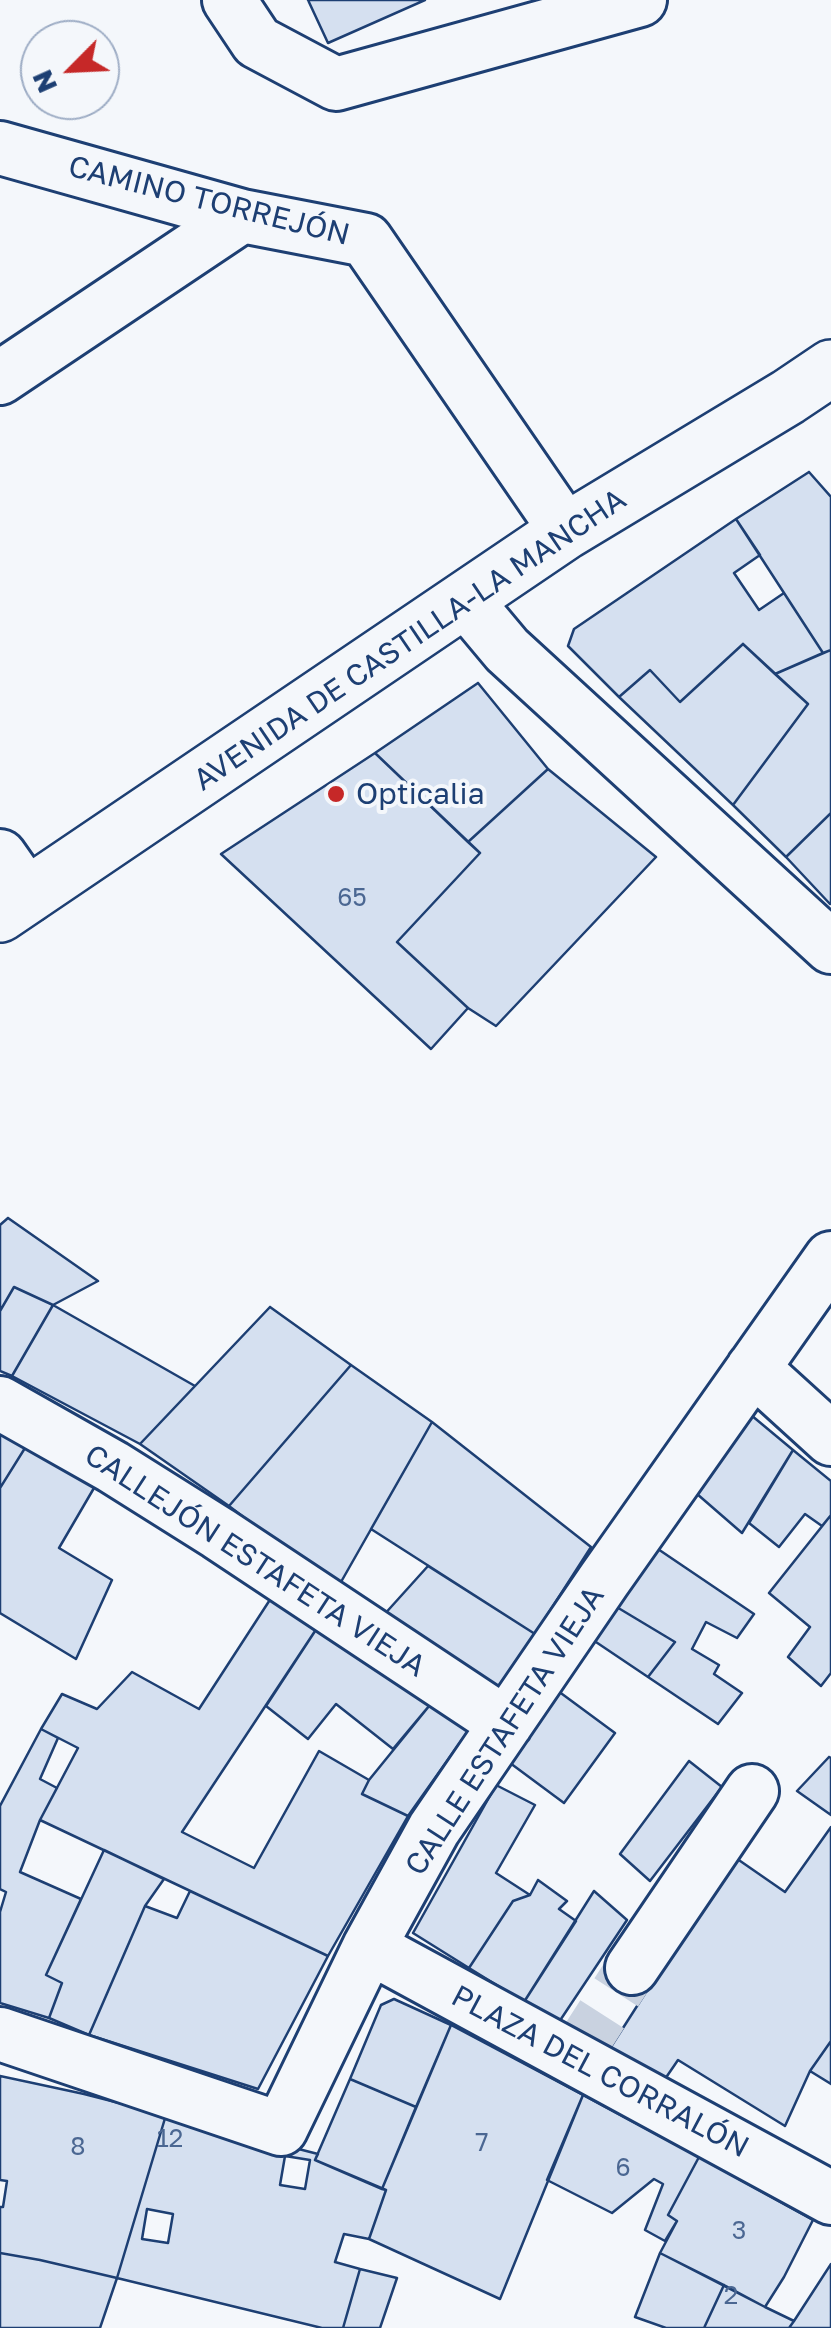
<!DOCTYPE html>
<meta charset="utf-8">
<style>
body{margin:0}
#map{position:relative;width:831px;height:2328px;overflow:hidden;background:#f4f7fb;font-family:"Golos Text",sans-serif}
canvas{display:block}
.north{position:absolute;left:20px;top:20px;width:100px;height:100px;box-sizing:border-box;background:#f4f7fb;border:2px solid #9eadc5;border-radius:50%;rotate:246deg;font-size:28px;font-weight:700;line-height:40px;text-align:center;color:#1d3f73}
.north::after{content:'';display:block;margin:auto;width:35px;height:45px;background:#c62828;clip-path:polygon(50% 0,100% 100%,50% 72%,0 100%)}
</style>
<div id="map">
<canvas width="831" height="2328"></canvas>
<div class="north">N</div>
</div>
<script>
const ctx = document.querySelector('canvas').getContext('2d');
ctx.lineJoin = 'round';
function fill(path, color) {
  ctx.fillStyle = color;
  ctx.fill(path, 'evenodd');
}
function toPath(rows) {
  const path = new Path2D();
  for (const r of rows) {
    path.moveTo(r[0], r[1]);
    for (let i = 2; i < r.length; i += 2) path.lineTo(r[i], r[i + 1]);
  }
  return path;
}
function stroke(path, color, width, dash) {
  ctx.strokeStyle = color;
  ctx.lineWidth = width;
  ctx.lineCap = dash ? 'butt' : 'round';
  ctx.setLineDash(dash || []);
  ctx.stroke(path);
}
function label(font, color, halo, rows, align = 'center') {
  ctx.font = font + ' "Golos Text",sans-serif';
  ctx.lineWidth = 8;
  ctx.setLineDash([]);
  ctx.textBaseline = 'middle';
  ctx.strokeStyle = halo;
  ctx.fillStyle = color;
  for (const [text, x, y, turn = 0] of rows) {
    ctx.save();
    ctx.translate(x, y);
    ctx.rotate((+turn || 0) * Math.PI / 180);
    ctx.textAlign = isNaN(turn) ? turn : align;
    if (halo) ctx.strokeText(text, 0, 0);
    ctx.fillText(text, 0, 0);
    ctx.restore();
  }
}
const building = toPath([
 [308,0,425,0,328,43,308,0],
 [809,472,831,497,831,650,823,653,736,519,809,472],
 [736,519,760,555,734,573,759,610,784,593,823,653,775,674,743,644,680,702,650,670,619,697,568,646,574,629,736,519],
 [743,644,808,704,733,805,619,697,650,670,680,702,743,644],
 [831,650,831,813,786,857,733,805,808,704,775,674,831,650],
 [478,683,548,769,468,842,375,753,478,683],
 [375,753,480,853,397,942,468,1008,431,1049,221,854,375,753],
 [548,769,656,857,496,1026,468,1008,397,942,480,853,468,842,548,769],
 [831,813,831,902,830,904,786,857,831,813],
 [8,1218,98,1281,53,1305,14,1287,0,1311,0,1225,8,1218],
 [14,1287,53,1305,12,1376,0,1371,0,1311,14,1287],
 [53,1305,195,1386,140,1444,12,1376,53,1305],
 [270,1307,351,1365,229,1506,140,1444,270,1307],
 [351,1365,432,1422,337,1589,229,1506,351,1365],
 [739,1405,793,1450,742,1533,689,1487,739,1405],
 [432,1422,591,1547,535,1634,371,1529,432,1422],
 [0,1423,30,1440,0,1488,0,1423],
 [30,1440,101,1476,59,1548,112,1580,76,1659,0,1613,0,1488,30,1440],
 [793,1450,831,1481,831,1515,822,1526,805,1514,779,1547,749,1523,793,1450],
 [831,1515,831,1673,821,1686,788,1657,810,1627,769,1593,831,1515],
 [652,1545,754,1614,737,1638,706,1622,692,1649,719,1665,714,1674,742,1693,718,1724,648,1677,675,1642,610,1603,652,1545],
 [428,1566,535,1634,496,1691,382,1617,428,1566],
 [275,1592,321,1622,182,1832,254,1868,319,1751,369,1780,362,1794,408,1816,328,1956,40,1820,78,1748,41,1729,62,1694,97,1709,132,1672,199,1709,275,1592],
 [610,1603,675,1642,648,1677,587,1636,610,1603],
 [321,1622,434,1700,393,1749,336,1704,308,1739,266,1706,321,1622],
 [554,1688,615,1733,564,1803,506,1760,554,1688],
 [434,1700,469,1730,408,1816,362,1794,369,1780,434,1700],
 [41,1729,58,1738,40,1779,57,1788,40,1820,20,1872,81,1899,46,1975,62,1983,49,2018,0,2003,0,1912,6,1892,0,1889,0,1806,41,1729],
 [829,1757,831,1758,831,1815,797,1791,829,1757],
 [689,1761,722,1787,650,1881,620,1854,689,1761],
 [496,1785,535,1805,496,1873,530,1895,513,1901,469,1968,413,1933,496,1785],
 [831,1827,831,2041,810,2071,785,2126,678,2060,665,2079,607,2053,733,1856,785,1892,831,1827],
 [104,1850,164,1879,145,1906,89,2035,49,2018,62,1983,46,1975,104,1850],
 [538,1880,567,1901,559,1909,576,1921,524,2002,469,1968,513,1901,530,1895,538,1880],
 [190,1891,328,1956,258,2089,89,2035,145,1906,177,1918,190,1891],
 [594,1891,627,1920,559,2022,524,2002,594,1891],
 [394,1999,451,2025,416,2107,350,2079,381,2005,394,1999],
 [451,2025,583,2095,500,2299,369,2239,386,2190,382,2189,451,2025],
 [831,2041,831,2084,810,2071,831,2041],
 [0,2076,84,2094,166,2115,117,2278,40,2260,0,2253,0,2207,3,2207,7,2181,0,2180,0,2076],
 [350,2079,416,2107,382,2189,315,2160,350,2079],
 [583,2095,699,2157,668,2215,677,2221,665,2241,645,2230,663,2184,654,2179,612,2213,547,2180,583,2095],
 [166,2115,318,2154,315,2160,386,2190,369,2239,344,2234,335,2262,360,2269,343,2328,322,2328,117,2278,166,2115],
 [285,2156,310,2160,305,2189,280,2185,285,2156],
 [147,2209,173,2214,168,2243,142,2239,147,2209],
 [699,2157,813,2220,784,2277,765,2307,660,2253,677,2221,668,2215,699,2157],
 [0,2253,40,2260,117,2278,100,2328,0,2328,0,2253],
 [660,2253,724,2285,704,2328,666,2328,635,2317,660,2253],
 [831,2264,831,2328,789,2328,794,2321,831,2264],
 [360,2269,397,2278,380,2328,343,2328,360,2269],
 [724,2285,765,2307,794,2321,789,2328,704,2328,724,2285]
]);
fill(building, '#d5e0f0');
stroke(building, '#1d3f73', 2.5);
stroke(toPath([
 [574,2058,632,1968]
]), '#c9d2e0', 52, [52, 26]);
const street = toPath([
 [229,0,257,42,336,84,640,0],
 [0,148,242,216,366,240,566,531],
 [0,378,242,216],
 [466,601,507,650,831,947],
 [0,856,28,896],
 [753,1368,831,1439],
 [0,1403,113,1467,218,1533,506,1724],
 [369,1947,831,2198],
 [632,1968,752,1791],
 [0,2034,281,2129,369,1947,434,1829,604,1580,831,1258]
]);
const primary = toPath([
 [0,914,566,531,788,397,831,368]
]);
stroke(street, '#1d3f73', 58);
stroke(primary, '#1d3f73', 60);
stroke(street, '#f4f7fb', 52);
stroke(primary, '#f4f7fb', 55);
for (const [x, y, r, color] of [
 [336,794,10,"#c62828"]
]) {
  const dot = new Path2D();
  dot.arc(x, y, r, 0, 2 * Math.PI);
  ctx.fillStyle = color;
  ctx.fill(dot);
  stroke(dot, '#f4f7fb', 4);
}
label('25px', '#4b6792', null, [
 ["65",352,898],
 ["12",170,2139],
 ["7",482,2143],
 ["8",78,2147],
 ["6",623,2168],
 ["3",739,2231],
 ["2",731,2296]
]);
label('30px', '#1d3f73', '#f4f7fb', [
 ["CAMINO TORREJÓN",209,201,14],
 ["AVENIDA DE CASTILLA-LA MANCHA",410,640,-34],
 ["CALLEJÓN ESTAFETA VIEJA",255,1561,33],
 ["CALLE ESTAFETA VIEJA",505,1731,-57],
 ["PLAZA DEL CORRALÓN",600,2072,28]
]);
label('30px', '#1d3f73', '#f4f7fb', [
 ["Opticalia",356,794]
], 'left');
</script>
